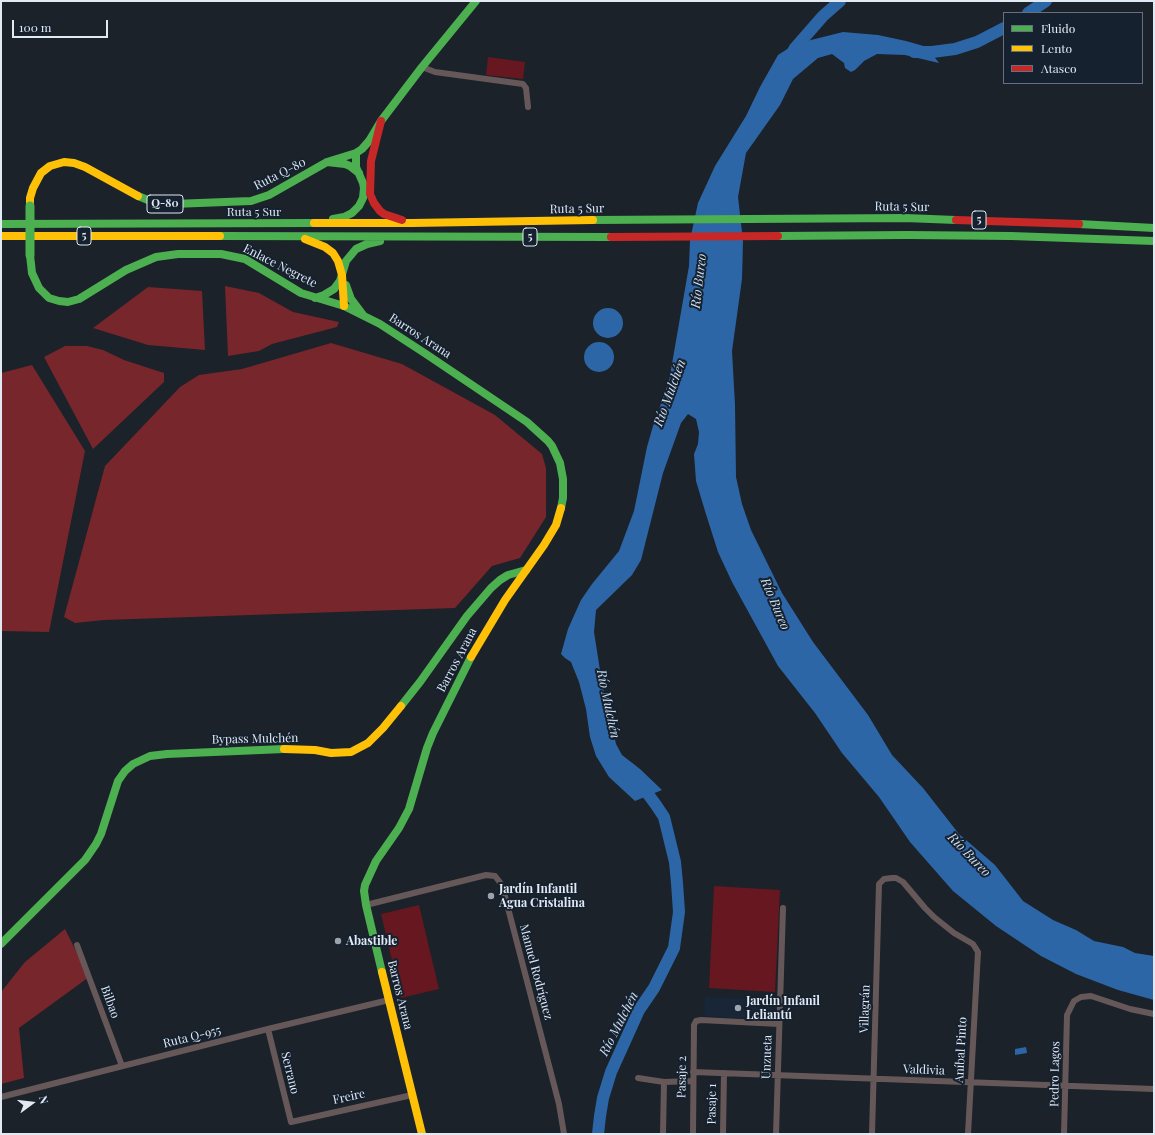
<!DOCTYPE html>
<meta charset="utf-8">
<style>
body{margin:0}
#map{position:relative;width:1155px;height:1135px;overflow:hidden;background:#1b2229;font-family:"Playfair Display",serif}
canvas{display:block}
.frame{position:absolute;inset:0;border:2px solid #e1e9f3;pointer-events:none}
.legend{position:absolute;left:1003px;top:12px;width:140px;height:72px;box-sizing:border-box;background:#15212f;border:1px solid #67717d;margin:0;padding:5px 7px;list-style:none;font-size:12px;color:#e1e9f3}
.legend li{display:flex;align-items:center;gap:8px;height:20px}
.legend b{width:20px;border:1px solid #67717d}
.north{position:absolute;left:12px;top:1083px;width:40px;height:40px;-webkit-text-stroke:3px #15212f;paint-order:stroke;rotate:75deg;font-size:11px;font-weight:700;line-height:16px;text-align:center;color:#e1e9f3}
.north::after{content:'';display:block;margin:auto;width:14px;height:18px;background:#e1e9f3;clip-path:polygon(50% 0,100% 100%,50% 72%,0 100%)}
.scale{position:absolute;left:12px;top:20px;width:96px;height:18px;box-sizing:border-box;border:2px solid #e1e9f3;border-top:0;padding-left:5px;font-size:12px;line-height:14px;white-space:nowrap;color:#e1e9f3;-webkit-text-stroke:3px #15212f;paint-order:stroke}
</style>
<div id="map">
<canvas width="1155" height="1135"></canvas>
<div class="frame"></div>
<ul class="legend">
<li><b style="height:5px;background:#4caf50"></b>Fluido</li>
<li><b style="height:5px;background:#ffc107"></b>Lento</li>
<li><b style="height:5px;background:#c62828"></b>Atasco</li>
</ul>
<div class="north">N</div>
<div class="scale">100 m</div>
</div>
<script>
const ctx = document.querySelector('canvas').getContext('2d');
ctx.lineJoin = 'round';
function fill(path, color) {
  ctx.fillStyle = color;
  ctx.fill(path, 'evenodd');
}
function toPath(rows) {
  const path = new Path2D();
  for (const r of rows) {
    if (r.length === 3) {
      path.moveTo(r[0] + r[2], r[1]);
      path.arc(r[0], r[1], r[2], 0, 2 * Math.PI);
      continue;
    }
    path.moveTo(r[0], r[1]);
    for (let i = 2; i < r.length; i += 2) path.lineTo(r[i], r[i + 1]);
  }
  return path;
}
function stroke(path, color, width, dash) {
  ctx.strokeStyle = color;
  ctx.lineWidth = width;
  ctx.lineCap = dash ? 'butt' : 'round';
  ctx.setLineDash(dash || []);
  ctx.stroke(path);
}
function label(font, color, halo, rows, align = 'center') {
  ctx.font = font + ' "Playfair Display",serif';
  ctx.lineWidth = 4;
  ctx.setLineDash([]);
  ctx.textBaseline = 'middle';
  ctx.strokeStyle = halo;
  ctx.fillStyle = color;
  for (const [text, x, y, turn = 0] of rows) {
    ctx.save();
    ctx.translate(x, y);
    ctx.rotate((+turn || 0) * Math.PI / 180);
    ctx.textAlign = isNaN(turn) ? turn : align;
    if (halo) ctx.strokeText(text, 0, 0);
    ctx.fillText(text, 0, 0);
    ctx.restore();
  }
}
fill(toPath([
 [705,997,773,1000,772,1017,769,1020,704,1016]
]), '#182638');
fill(toPath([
 [488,57,525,62,523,79,486,75],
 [714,886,780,890,775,992,709,988],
 [419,905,439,989,401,998,381,914]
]), '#66171f');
fill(toPath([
 [225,286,259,293,293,312,339,322,337,327,272,344,259,351,228,356],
 [148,287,202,291,205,350,148,345,93,328],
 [331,343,402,364,495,415,542,454,546,468,546,517,520,558,492,566,455,608,104,620,75,623,64,617,105,466,180,387,199,375,242,369],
 [65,346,87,346,103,350,124,360,164,373,164,382,93,449,44,357],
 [32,365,85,451,49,632,1,631,1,373],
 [65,929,89,977,19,1028,24,1078,1,1084,1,992,25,962]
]), '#77262b');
fill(toPath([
 [843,32,878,35,906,41,927,47,939,63,905,55,877,54,864,61,855,70,851,72,845,68,844,63,832,54,818,58,793,79,780,105,746,153,738,197,743,241,742,279,732,351,735,405,736,477,742,504,751,530,782,593,813,642,868,715,892,755,923,788,959,834,995,865,1023,901,1053,920,1076,930,1094,941,1123,947,1135,953,1154,956,1154,1000,1118,990,1076,974,1041,956,996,926,953,891,910,842,879,797,842,753,815,713,778,666,732,582,718,552,705,511,696,481,694,454,698,444,699,432,696,419,688,414,681,423,663,473,641,560,632,575,596,610,594,632,602,683,616,744,622,755,640,769,662,790,635,801,609,777,596,756,590,737,586,709,579,682,571,662,565,658,561,654,568,629,581,600,592,584,619,551,634,511,647,447,653,426,669,381,689,266,690,240,698,203,715,166,746,116,760,87,778,55,795,44],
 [608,323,15],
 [599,357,15],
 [1026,1047,1027,1053,1015,1055,1015,1049]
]), '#2d66a7');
stroke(toPath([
 [1028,13,1046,1],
 [914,52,932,52,955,49,977,42,1004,28],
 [791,55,795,48,823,16,840,1],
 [598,1134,600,1116,603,1098,611,1072,639,1010,654,988,674,948,679,912,677,883,675,862,664,817,656,805,645,790,637,783]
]), '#2d66a7', 12);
stroke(toPath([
 [422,67,435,72,523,84,526,88,528,107],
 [366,905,486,875,495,876,502,885,559,1104,564,1134],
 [77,945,122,1066],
 [268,1029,291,1122,412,1095],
 [693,1072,1154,1089],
 [638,1078,664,1082,693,1081],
 [1,1097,268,1029,389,1000],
 [663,1134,664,1082],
 [693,1134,694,1025,696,1021,701,1020,779,1024],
 [723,1134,724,1073],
 [776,1134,783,908],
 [872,1134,879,884,884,879,892,878,896,878,903,882,925,908,934,917,954,933,973,944,978,952,968,1134],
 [1064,1134,1067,1015,1074,1001,1081,997,1091,996,1130,1009,1154,1014]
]), '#665859', 6);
stroke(toPath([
 [327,162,345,164,350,166,359,173],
 [138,196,153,202,173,204,251,201,269,195,327,162,356,153,362,149,369,141,381,121,422,67,476,1],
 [333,219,344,217,352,213,359,206,363,198,364,188,363,183,356,167,356,153],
 [593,220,905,218,956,220],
 [1,224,314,223],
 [1079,224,1154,228],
 [220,236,611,237],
 [778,236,907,235,1011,236,1154,241],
 [30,255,32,273,39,288,49,298,59,301,68,302,79,299,126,270,156,257,178,254,221,254,245,259,301,293,344,306],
 [346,285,351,299,363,315],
 [315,298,324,295,334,289,340,281,346,261,356,249,367,244,380,241],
 [344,306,380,324,426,354,527,422,548,441,552,446,560,463,563,479,563,498,561,508],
 [401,706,420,682,467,616,491,588,500,580,508,575,526,570],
 [1,944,85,860,96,844,101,834,118,781,125,771,133,764,150,756,167,754,284,749],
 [382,972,366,905,364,891,365,885,376,861,399,828,409,809,427,748,433,733,471,657]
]), '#4caf50', 8);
stroke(toPath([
 [30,206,30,198,33,188,41,173,50,166,64,162,74,163,85,167,138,196],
 [314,223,412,223,593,220],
 [1,236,220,236],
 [305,239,325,247,333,253,338,261,342,275,344,306],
 [471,657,505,600,544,545,556,525,561,508],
 [284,749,315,750,331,753,351,752,368,743,383,728,401,706],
 [382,972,422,1134]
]), '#ffc107', 8);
stroke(toPath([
 [381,121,371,161,370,194,374,203,380,211,384,214,402,220],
 [956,220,1079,224],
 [611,237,778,236]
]), '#c62828', 8);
stroke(toPath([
 [30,206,30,255]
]), '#4caf50', 9);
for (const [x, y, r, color] of [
 [491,896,4,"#9ca3ac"],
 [338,941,4,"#9ca3ac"],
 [738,1008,4,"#9ca3ac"]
]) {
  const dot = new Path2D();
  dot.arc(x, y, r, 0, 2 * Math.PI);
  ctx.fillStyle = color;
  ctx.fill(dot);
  stroke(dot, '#15212f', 1.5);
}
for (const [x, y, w] of [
 [165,204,36],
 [979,220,14],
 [84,236,14],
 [530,237,14]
]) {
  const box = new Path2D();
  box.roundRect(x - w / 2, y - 9, w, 18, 3);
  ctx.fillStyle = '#15212f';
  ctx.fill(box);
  stroke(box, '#e1e9f3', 1);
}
label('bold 11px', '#e1e9f3', null, [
 ["Q-80",165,204],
 ["5",979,220],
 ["5",84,236],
 ["5",530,237]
]);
label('12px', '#e1e9f3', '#15212f', [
 ["Ruta Q-80",280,174,-27],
 ["Ruta 5 Sur",902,207,1],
 ["Ruta 5 Sur",577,209,-1],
 ["Ruta 5 Sur",254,212],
 ["Enlace Negrete",280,266,27],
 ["Barros Arana",420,336,33],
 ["Barros Arana",457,660,-62],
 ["Bypass Mulchén",255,739,-1],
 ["Manuel Rodríguez",536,972,75],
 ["Barros Arana",400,995,76],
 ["Bilbao",110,1002,70],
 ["Villagrán",865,1009,-88],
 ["Ruta Q-955",192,1037,-14],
 ["Aníbal Pinto",961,1050,-87],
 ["Unzueta",767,1057,-88],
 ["Valdivia",924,1070,2],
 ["Serrano",290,1073,76],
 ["Pedro Lagos",1055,1074,-89],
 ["Pasaje 2",682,1077,-89],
 ["Freire",349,1097,-12],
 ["Pasaje 1",712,1104,-89]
]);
label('bold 12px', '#e1e9f3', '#15212f', [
 ["Jardín Infantil",499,889],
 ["Agua Cristalina",499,903],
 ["Abastible",346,941],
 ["Jardín Infanil",746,1001],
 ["Leliantú",746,1015]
], 'left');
label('italic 13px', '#cedef1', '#15212f', [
 ["Río Bureo",699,281,-83],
 ["Río Mulchén",670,393,-70],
 ["Río Bureo",775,604,67],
 ["Río Mulchén",608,704,78],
 ["Río Bureo",969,855,46],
 ["Río Mulchén",619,1024,-63]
]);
</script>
